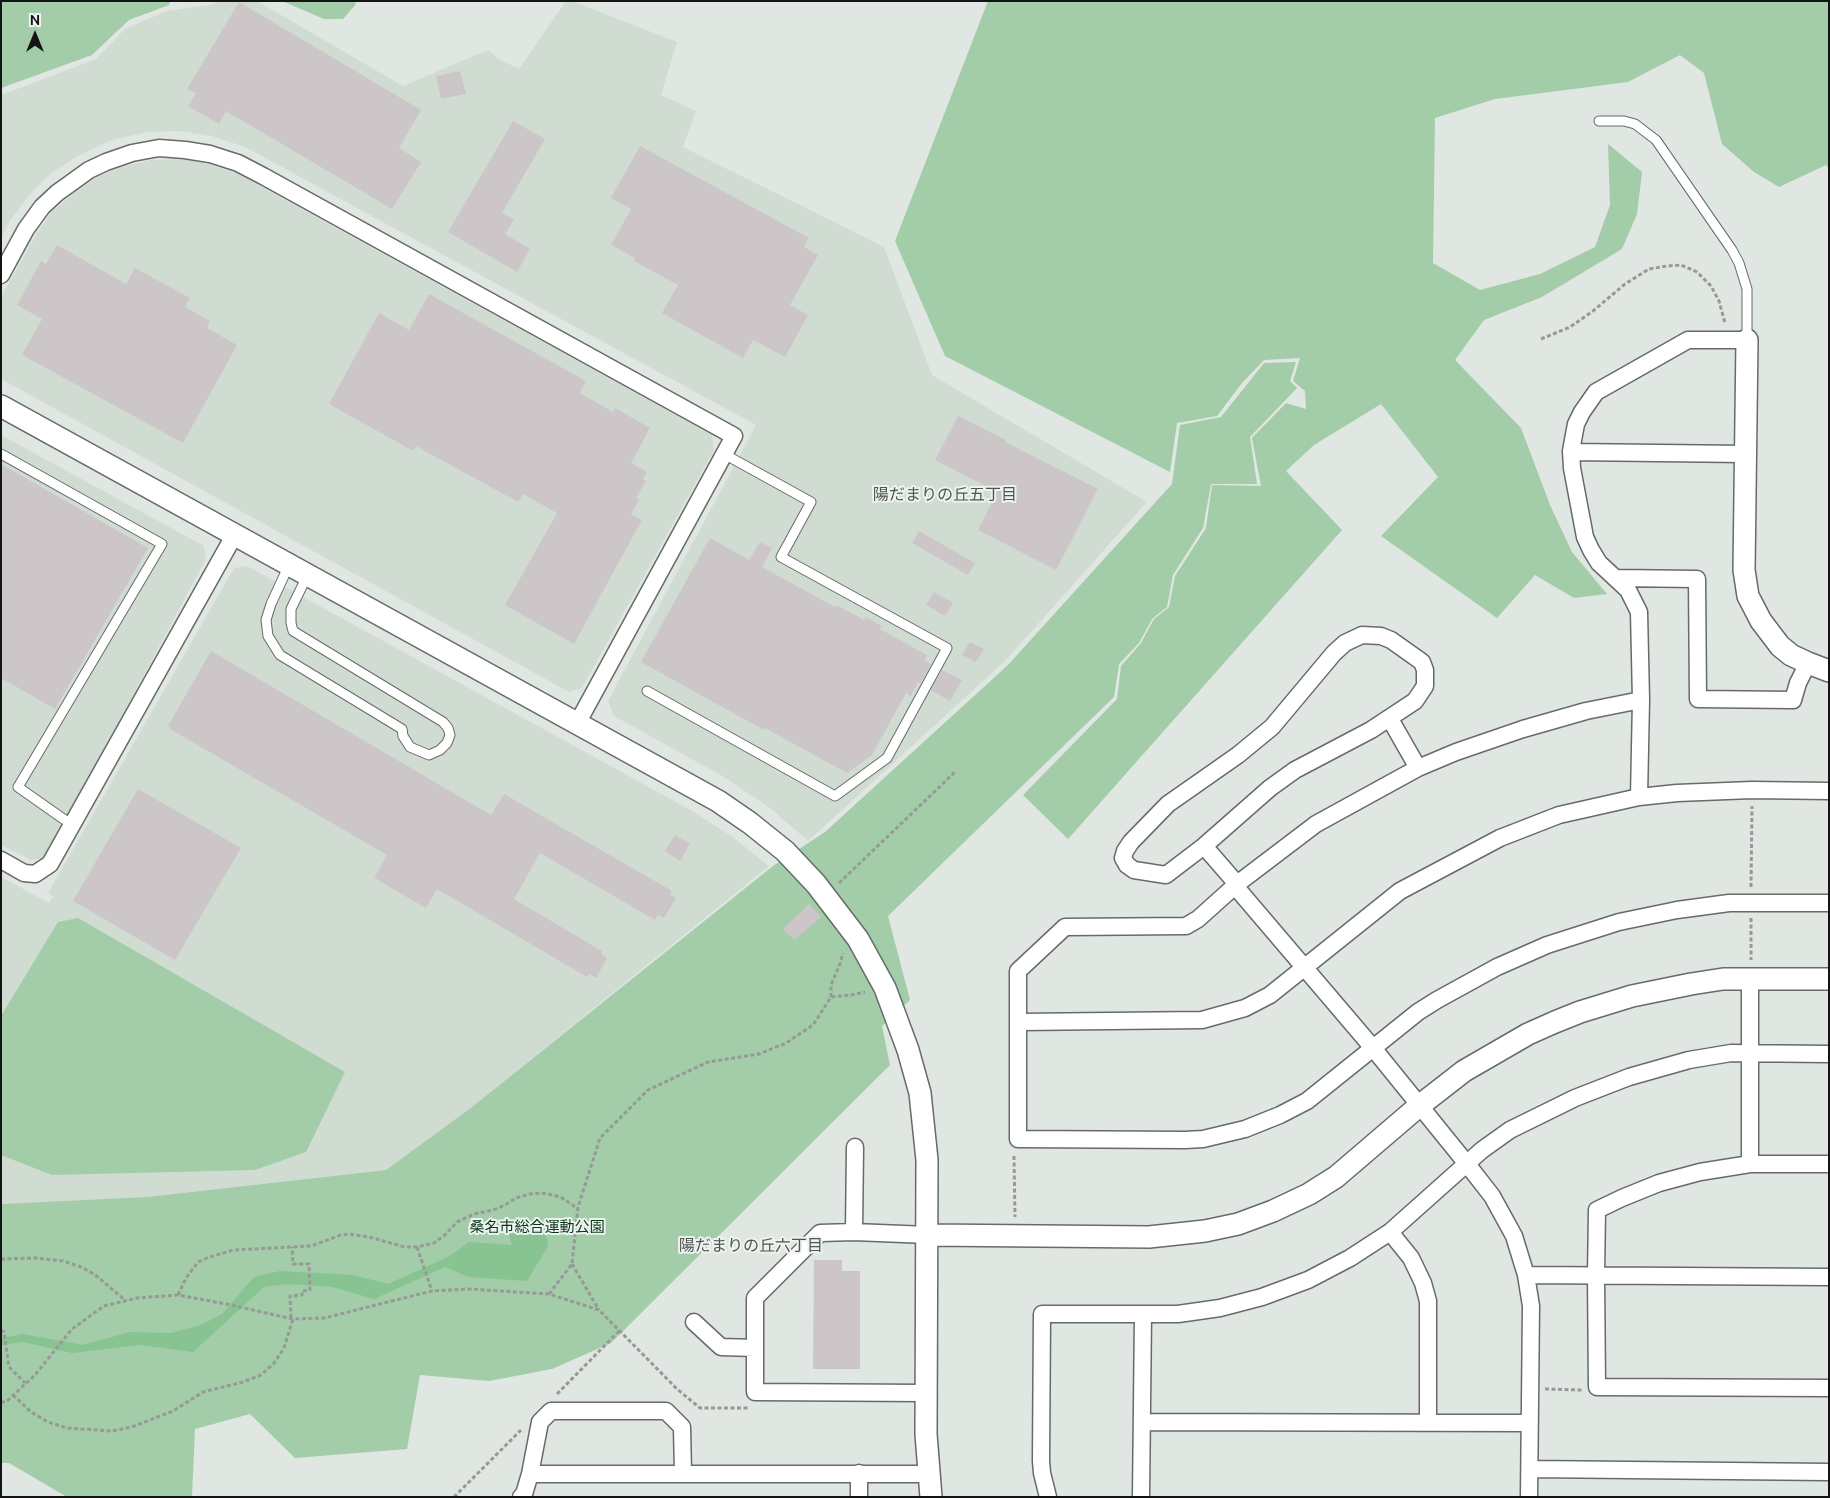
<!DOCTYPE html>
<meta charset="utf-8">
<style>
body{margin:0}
#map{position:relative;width:1830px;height:1498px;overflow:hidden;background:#e0e6e1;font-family:Ubuntu,sans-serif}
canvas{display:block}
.frame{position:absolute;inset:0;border:2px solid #131413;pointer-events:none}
.north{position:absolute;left:10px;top:10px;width:50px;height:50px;-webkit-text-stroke:4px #edf3ee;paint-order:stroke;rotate:0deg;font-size:14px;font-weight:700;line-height:20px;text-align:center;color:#131413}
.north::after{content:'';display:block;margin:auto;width:18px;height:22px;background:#131413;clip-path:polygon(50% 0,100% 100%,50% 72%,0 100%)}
</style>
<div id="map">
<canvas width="1830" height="1498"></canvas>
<div class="frame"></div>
<div class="north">N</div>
</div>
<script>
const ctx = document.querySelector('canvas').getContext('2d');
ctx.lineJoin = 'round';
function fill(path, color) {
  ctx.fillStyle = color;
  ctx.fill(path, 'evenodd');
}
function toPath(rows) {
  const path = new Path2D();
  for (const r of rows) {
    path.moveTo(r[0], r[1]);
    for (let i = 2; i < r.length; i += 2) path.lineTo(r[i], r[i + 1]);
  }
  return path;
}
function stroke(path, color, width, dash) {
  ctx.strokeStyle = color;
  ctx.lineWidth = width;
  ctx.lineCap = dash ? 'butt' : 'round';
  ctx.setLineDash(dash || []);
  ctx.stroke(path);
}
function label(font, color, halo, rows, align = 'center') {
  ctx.font = font + ' Ubuntu,"Noto Sans JP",sans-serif';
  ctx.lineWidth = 4;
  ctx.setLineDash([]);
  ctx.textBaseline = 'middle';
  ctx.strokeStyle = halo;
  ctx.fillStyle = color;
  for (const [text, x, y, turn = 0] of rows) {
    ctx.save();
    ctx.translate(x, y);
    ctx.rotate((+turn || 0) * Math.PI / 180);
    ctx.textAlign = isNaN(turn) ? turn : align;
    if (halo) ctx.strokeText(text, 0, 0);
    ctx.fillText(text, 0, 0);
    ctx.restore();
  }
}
fill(toPath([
 [217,1,257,1,403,86,488,50,497,58,519,69,566,1,572,1,677,42,661,95,696,111,683,147,884,247,932,375,1147,502,1004,662,808,841,770,808,724,777,614,716,608,701,756,425,245,147,212,136,179,131,148,132,112,140,76,157,50,174,30,194,10,221,1,238,1,95,96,59,125,29,167,11,215,4],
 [181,159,207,164,236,173,712,435,714,450,582,688,569,692,1,379,1,297,37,233,51,213,74,193,99,176,121,167,151,160],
 [1,435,204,546,206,559,46,858,31,860,1,845],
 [247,566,696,813,734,838,769,866,472,1107,386,1170,147,1197,1,1204,1,877,49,903,53,896,48,893,234,568]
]), '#d0dcd2');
fill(toPath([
 [1,1,170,1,169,5,129,20,92,55,1,88],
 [282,1,354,1,356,4,343,19,324,19],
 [988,1,1829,1,1829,169,1826,165,1779,187,1754,172,1722,144,1704,73,1680,55,1628,82,1495,99,1435,118,1433,263,1480,290,1540,274,1595,247,1610,205,1608,144,1642,172,1637,214,1622,249,1542,297,1484,320,1455,360,1521,428,1550,505,1572,552,1607,594,1574,598,1535,575,1497,618,1381,536,1438,477,1381,404,1314,445,1286,471,1342,530,1068,839,1023,795,1117,699,1121,666,1141,643,1154,619,1169,607,1175,576,1206,528,1212,485,1261,486,1252,438,1286,403,1306,409,1305,391,1293,381,1300,358,1264,360,1242,383,1217,416,1177,423,1170,472,945,356,895,241],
 [1296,362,1290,381,1297,388,1250,437,1257,484,1211,484,1203,528,1173,575,1167,607,1152,619,1139,643,1119,664,1114,697,888,916,910,1000,882,1026,890,1065,611,1343,552,1369,489,1381,420,1375,407,1449,295,1458,250,1414,195,1429,192,1497,67,1497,9,1463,1,1463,1,1204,147,1197,386,1170,472,1107,773,866,825,832,1008,665,1172,484,1180,425,1221,417,1264,363],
 [78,918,345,1072,306,1152,255,1170,52,1175,1,1155,1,1016,58,922]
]), '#a3cca9');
fill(toPath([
 [529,1225,545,1230,548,1246,527,1281,468,1277,445,1267,374,1299,332,1287,287,1284,264,1287,193,1352,140,1345,72,1353,23,1342,1,1345,1,1338,23,1334,83,1345,130,1332,171,1333,201,1325,222,1314,254,1277,280,1271,353,1275,388,1284,448,1257,469,1242,512,1245,509,1235]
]), '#87c491');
fill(toPath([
 [239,2,421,110,399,148,421,162,392,209,226,111,219,124,188,106,196,93,187,89],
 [460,71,466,94,441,99,436,76],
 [513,121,545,139,502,213,514,220,505,234,530,249,517,272,448,232],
 [640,146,809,238,804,247,818,255,790,305,808,315,785,357,753,340,743,358,662,313,678,285,634,261,635,258,611,245,631,209,611,198],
 [57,245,126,284,135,268,190,298,185,307,210,321,207,328,237,345,183,443,22,355,42,319,17,305,41,261,46,264],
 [429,294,586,381,580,393,613,412,615,408,650,428,631,463,647,472,643,479,646,481,636,498,639,500,631,514,642,520,574,644,505,605,557,513,523,494,518,502,416,446,413,451,329,404,379,313,409,330],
 [958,416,1006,440,1005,442,1098,489,1056,570,978,530,997,492,935,460],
 [1,464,148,548,55,709,1,678],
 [919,531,975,563,968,575,912,543],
 [710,538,749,560,760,542,772,548,762,567,835,607,836,605,864,620,866,617,882,626,880,629,927,655,924,660,931,664,920,684,918,682,911,696,906,693,872,755,847,773,765,728,764,730,641,662],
 [934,592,953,603,945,616,926,605],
 [970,642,984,649,976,662,962,655],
 [211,651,491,815,504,794,672,891,670,895,676,898,664,918,658,915,655,920,540,853,514,899,602,951,601,954,607,958,596,978,589,974,587,977,437,889,426,908,374,878,387,855,170,729,171,728,168,726],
 [942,670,962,680,950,701,931,690],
 [138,789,241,848,175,960,73,901],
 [675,835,690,844,680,861,665,851],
 [809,904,821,917,794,940,783,929],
 [814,1260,842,1260,842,1271,860,1271,860,1369,813,1369]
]), '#cdc6c9');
const service = toPath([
 [1599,121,1624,121,1635,124,1656,140,1732,250,1739,263,1747,289,1747,340],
 [1,454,162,544,18,787,72,825],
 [289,565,271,604,266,620,268,636,280,655,402,729,403,736,410,747,429,755,440,750,447,743,450,735,448,728,443,722,293,631,291,623,291,609,308,574],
 [647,691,835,796,887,758,947,648,781,557,811,502,724,454]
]);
const minor = toPath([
 [1,275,26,229,42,207,57,193,89,170,106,162,132,153,159,148,185,150,210,154,238,163,263,176,734,436,578,722],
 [1571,452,1746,454],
 [1616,578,1697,579,1698,699,1793,700,1798,683,1808,663],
 [1362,635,1381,636,1391,640,1422,662,1425,670,1425,686,1415,701,1371,730,1295,770,1270,788,1204,846,1166,875,1134,870,1127,865,1123,858,1125,851,1131,842,1168,804,1238,755,1272,727,1334,653,1345,643,1362,635],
 [1641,700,1586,711,1523,729,1456,752,1418,768,1316,824,1237,884,1198,919,1186,926,1065,927,1018,971,1018,1139,1185,1140,1203,1139,1245,1129,1280,1115,1307,1101,1418,1012,1437,1000,1497,967,1547,945,1619,922,1677,910,1729,903,1829,903],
 [1390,719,1418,768],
 [1639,797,1641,700,1639,612,1628,590,1599,563,1591,550,1585,537,1572,468,1571,451,1576,424,1582,412,1596,392,1688,340,1747,340],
 [1204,846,1237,884],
 [1,860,24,873,35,874,50,864,235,534],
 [1235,886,1373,1048,1467,1164,1492,1196,1514,1236,1526,1275,1531,1306,1529,1497],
 [1750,978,1750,1164],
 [1019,1022,1202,1020,1245,1008,1270,995,1400,891,1500,838,1559,815,1639,797,1677,793,1752,790,1829,791],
 [1829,1164,1750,1164,1700,1172,1659,1183,1622,1198,1597,1210,1596,1276,1597,1387,1829,1388],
 [854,1232,855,1147],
 [1390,1232,1411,1258,1423,1283,1428,1301,1428,1422],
 [1526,1275,1829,1277],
 [694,1322,721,1347,755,1348],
 [926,1393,755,1392,755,1298,820,1233,854,1232,928,1235],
 [1142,1422,1530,1423],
 [1530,1469,1829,1472],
 [859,1473,859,1497],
 [530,1474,540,1422,551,1411,666,1411,682,1427,683,1474],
 [521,1497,524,1494,530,1474,930,1474],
 [1048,1497,1042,1473,1041,1461,1042,1314,1178,1314,1220,1308,1262,1297,1308,1280,1350,1258,1390,1232,1482,1150,1510,1130,1575,1098,1629,1077,1689,1060,1731,1053,1829,1054],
 [1141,1497,1143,1314]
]);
const tertiary = toPath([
 [1747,340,1744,570,1748,596,1761,621,1780,646,1791,655,1808,663,1829,671],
 [1,406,718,801,750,823,785,851,816,884,858,939,885,988,908,1050,920,1093,927,1160,926,1434,931,1497],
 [928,1235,1149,1237,1205,1231,1238,1224,1273,1211,1309,1194,1336,1177,1419,1106,1464,1071,1528,1034,1555,1022,1580,1012,1632,996,1691,984,1723,979,1829,979]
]);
stroke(service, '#666b67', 11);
stroke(minor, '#666b67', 19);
stroke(tertiary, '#666b67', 24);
stroke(toPath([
 [1541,339,1570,327,1593,311,1625,284,1649,269,1667,266,1681,265,1697,272,1711,286,1719,301,1725,323],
 [839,883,955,772],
 [1751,887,1752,806],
 [1751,918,1751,960],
 [831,997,831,985,840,964,843,953],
 [1014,1156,1015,1217],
 [417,1247,432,1291],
 [1,1259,34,1258,63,1261,81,1267,94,1274,125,1300],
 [572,1264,599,1310],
 [549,1294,572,1264,578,1207,600,1138,648,1090,708,1062,759,1054,786,1043,813,1025,831,997,851,995,865,992],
 [178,1295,186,1278,198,1262,207,1258,233,1250,311,1246,341,1235,349,1234,369,1237,405,1247,417,1247,434,1243,446,1234,457,1222,474,1214,493,1210,505,1205,516,1198,530,1194,541,1193,554,1195,564,1199,578,1209],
 [291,1318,290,1296,302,1295,302,1291,310,1290,309,1264,293,1264,292,1247],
 [1,1330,4,1332,9,1367,25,1383],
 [1545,1389,1582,1390],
 [557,1394,620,1330],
 [13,1395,31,1412,48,1422,67,1428,112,1431,132,1427,173,1411,203,1392,243,1382,261,1375,274,1363,284,1348,293,1319],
 [1,1402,6,1402,35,1375,72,1329,104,1306,137,1298,178,1295,226,1304,293,1319,324,1318,432,1291,468,1289,549,1294,599,1310,677,1389,700,1408,748,1408],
 [454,1497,521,1430]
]), '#969a97', 3, [4, 2.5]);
stroke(service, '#fff', 9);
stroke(minor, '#fff', 16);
stroke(tertiary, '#fff', 21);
label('15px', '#093717', '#edf3ee', [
 ["桑名市総合運動公園",537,1227]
]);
label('16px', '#505450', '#edf3ee', [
 ["陽だまりの丘五丁目",945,495],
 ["陽だまりの丘六丁目",751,1246]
]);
</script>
